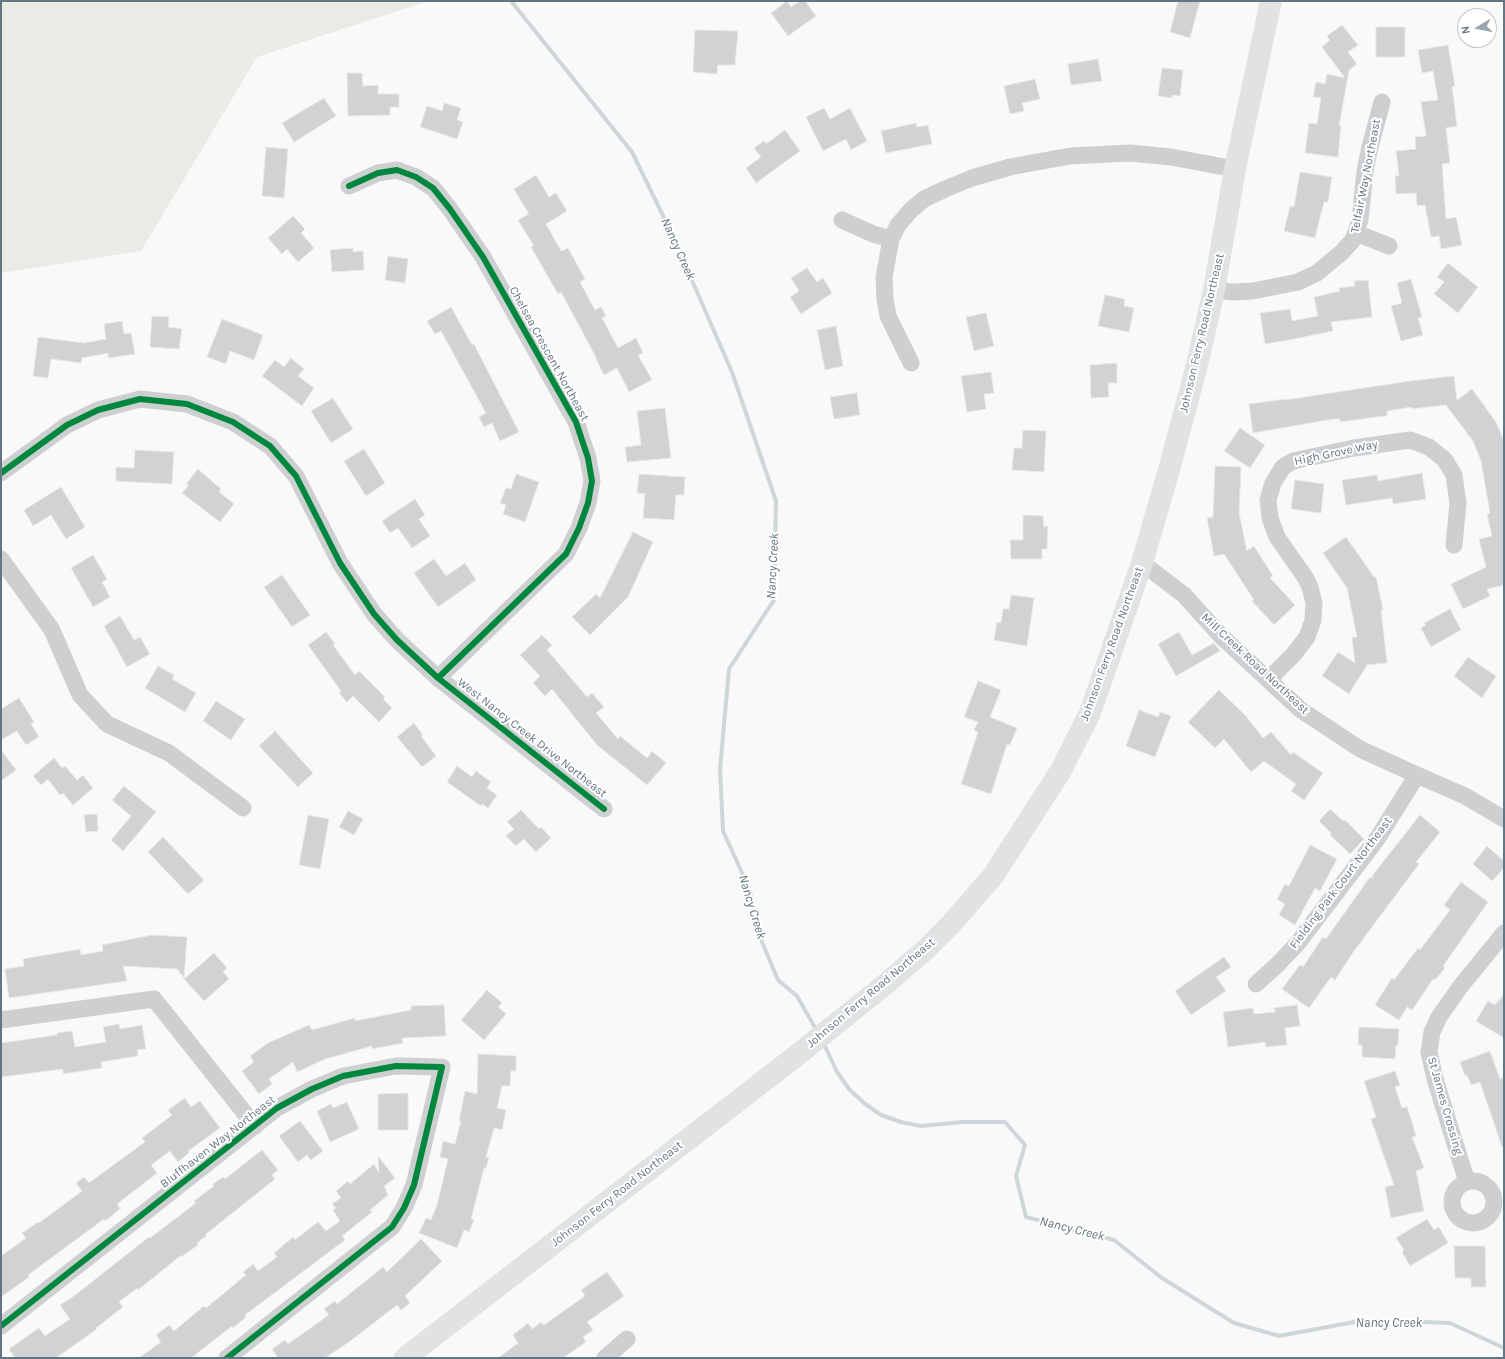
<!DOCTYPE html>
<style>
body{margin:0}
#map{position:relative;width:1505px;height:1359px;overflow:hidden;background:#f9f9f9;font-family:Karla,sans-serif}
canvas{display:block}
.frame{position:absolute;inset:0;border:2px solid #657683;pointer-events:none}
.north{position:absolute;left:1457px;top:8px;width:40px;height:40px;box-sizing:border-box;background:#fff;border:1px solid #c1c8cd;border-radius:50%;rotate:260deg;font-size:11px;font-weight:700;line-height:16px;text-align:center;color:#657683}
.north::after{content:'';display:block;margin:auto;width:14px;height:18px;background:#99a4ac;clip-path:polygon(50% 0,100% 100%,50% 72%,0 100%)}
</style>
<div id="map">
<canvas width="1505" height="1359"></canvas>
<div class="frame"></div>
<div class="north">N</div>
</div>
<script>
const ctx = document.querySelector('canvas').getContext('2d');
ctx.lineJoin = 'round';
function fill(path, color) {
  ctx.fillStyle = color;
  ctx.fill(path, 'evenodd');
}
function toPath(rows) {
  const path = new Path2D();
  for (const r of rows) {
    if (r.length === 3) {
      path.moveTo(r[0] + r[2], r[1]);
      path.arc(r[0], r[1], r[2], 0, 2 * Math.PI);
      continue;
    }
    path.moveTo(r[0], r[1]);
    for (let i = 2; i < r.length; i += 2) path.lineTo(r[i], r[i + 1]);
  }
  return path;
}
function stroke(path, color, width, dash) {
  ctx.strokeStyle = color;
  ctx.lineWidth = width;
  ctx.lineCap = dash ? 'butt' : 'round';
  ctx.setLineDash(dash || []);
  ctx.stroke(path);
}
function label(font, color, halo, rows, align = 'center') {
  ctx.font = font + ' Karla,sans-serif';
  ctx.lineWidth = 4;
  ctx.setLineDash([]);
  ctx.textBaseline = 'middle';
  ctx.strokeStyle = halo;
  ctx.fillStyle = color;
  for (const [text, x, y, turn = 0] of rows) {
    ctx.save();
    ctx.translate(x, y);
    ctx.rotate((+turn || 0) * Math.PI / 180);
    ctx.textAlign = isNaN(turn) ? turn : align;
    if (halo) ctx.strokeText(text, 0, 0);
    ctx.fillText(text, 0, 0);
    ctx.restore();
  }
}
fill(toPath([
 [1,1,428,1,257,57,141,251,1,273]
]), '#e8ebe6');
stroke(toPath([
 [511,1,632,152,670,230,732,372,776,501,774,600,729,669,720,769,723,831,749,888,762,942,778,980,797,996,817,1031],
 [823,1042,837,1072,849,1089,864,1103,881,1115,901,1122,921,1126,962,1122,1005,1122,1025,1145,1016,1176,1026,1217,1114,1240,1162,1278,1234,1323,1279,1336,1365,1320,1450,1323,1504,1348]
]), '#ced6d9', 4);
const building = toPath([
 [787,1,791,7,800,1,805,1,816,16,788,36,771,13,787,1],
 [1178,1,1200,1,1190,38,1170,32,1178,1],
 [1342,25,1358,45,1348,52,1357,64,1349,70,1339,126,1341,126,1338,157,1305,153,1309,123,1317,124,1321,98,1313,97,1316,82,1325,84,1327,74,1345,78,1322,47,1330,40,1327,36,1342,25],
 [1376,27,1405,27,1405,57,1376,57,1376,27],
 [695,30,738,31,735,65,718,65,717,74,693,72,695,30],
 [1448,45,1455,86,1452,87,1457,126,1446,128,1450,163,1442,164,1446,219,1456,217,1462,245,1441,249,1439,236,1431,237,1425,205,1417,206,1416,193,1396,194,1395,176,1399,176,1396,151,1416,149,1415,137,1426,136,1421,102,1438,100,1433,71,1422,73,1418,50,1448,45],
 [1098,59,1102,81,1071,85,1068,64,1098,59],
 [1162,68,1183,70,1180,96,1172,95,1172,98,1158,96,1162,68],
 [347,73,362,73,363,86,378,85,378,94,399,94,399,107,390,107,390,115,348,116,347,73],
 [1035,79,1040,99,1022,103,1024,111,1010,114,1004,86,1035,79],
 [324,98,336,116,294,142,282,123,324,98],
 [444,103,461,108,457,120,463,122,457,139,420,127,427,106,442,111,444,103],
 [824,108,830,119,850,108,867,141,851,150,846,139,823,151,806,117,824,108],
 [916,123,917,127,928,125,932,144,886,153,881,131,916,123],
 [785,130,800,151,756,183,746,168,761,157,754,148,764,141,766,144,785,130],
 [266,147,288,149,284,198,262,196,266,147],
 [1300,172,1332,177,1328,202,1324,202,1315,238,1284,231,1290,206,1294,207,1300,172],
 [536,175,549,197,556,193,567,211,546,224,561,251,568,248,585,279,580,282,595,310,601,307,606,316,602,318,618,348,636,338,643,353,638,355,652,380,629,392,617,368,604,375,596,359,597,359,561,292,558,294,531,247,534,246,518,220,529,214,514,189,536,175],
 [293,216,305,229,301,233,314,248,298,262,287,249,282,254,268,238,293,216],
 [353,248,353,252,363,251,364,270,332,272,330,250,353,248],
 [388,256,408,259,405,283,385,280,388,256],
 [1448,263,1478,287,1458,313,1434,294,1444,282,1437,277,1448,263],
 [807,268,817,282,823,278,832,293,801,314,790,297,799,291,791,278,807,268],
 [1411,279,1422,317,1418,318,1423,335,1401,341,1391,306,1402,303,1397,283,1411,279],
 [1368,280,1372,317,1331,322,1333,331,1294,339,1265,344,1260,313,1290,309,1292,321,1318,316,1314,297,1340,291,1339,288,1355,286,1354,281,1368,280],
 [1105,295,1125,299,1124,306,1134,308,1129,332,1098,326,1105,295],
 [451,307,472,345,474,344,519,432,500,441,492,423,484,427,479,417,486,413,441,331,435,334,427,321,451,307],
 [986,313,994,346,974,351,966,317,986,313],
 [152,316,169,317,168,327,182,329,179,349,150,347,152,316],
 [222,319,263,335,254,360,230,351,226,364,207,357,222,319],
 [122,321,124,334,131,333,135,354,109,358,108,353,82,358,81,363,51,359,48,378,33,376,38,337,84,343,106,339,104,324,122,321],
 [836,326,843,366,825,370,817,330,836,326],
 [291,358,304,369,298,376,314,388,302,406,262,376,275,360,284,367,291,358],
 [1117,363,1117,383,1108,383,1109,397,1091,398,1090,365,1117,363],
 [991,372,994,393,984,394,986,409,967,412,961,376,991,372],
 [1454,376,1457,400,1472,389,1496,422,1504,441,1504,585,1487,589,1490,596,1463,609,1451,584,1486,567,1479,539,1492,536,1487,514,1490,513,1481,461,1473,441,1446,405,1412,409,1412,407,1387,411,1387,416,1376,417,1340,422,1340,419,1333,419,1253,433,1249,404,1285,399,1285,400,1410,381,1454,376],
 [857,393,860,415,834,419,830,397,857,393],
 [333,398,353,429,331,443,311,411,333,398],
 [665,408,671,458,627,462,625,447,641,445,637,411,665,408],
 [1240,428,1265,445,1250,468,1224,451,1240,428],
 [1023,430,1046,431,1044,472,1012,470,1014,448,1022,448,1023,430],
 [364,449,385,483,366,496,344,461,364,449],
 [135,450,174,452,172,484,116,481,116,467,134,468,135,450],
 [1215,466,1241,467,1239,513,1247,551,1254,546,1273,576,1270,578,1295,605,1274,625,1252,601,1254,600,1224,554,1214,556,1207,518,1213,517,1215,466],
 [198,469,221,489,219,492,234,504,220,522,182,493,189,485,186,484,198,469],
 [1422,473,1426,499,1393,504,1392,498,1346,505,1342,480,1377,475,1378,481,1422,473],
 [516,474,539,482,525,522,503,514,506,505,500,503,506,488,511,489,516,474],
 [639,474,685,477,684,495,676,495,674,520,643,518,645,494,637,493,639,474],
 [1295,480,1324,484,1321,513,1291,509,1295,480],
 [61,487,85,527,66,539,51,515,33,526,24,510,61,487],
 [415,499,425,515,419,519,430,536,412,548,398,528,390,533,382,521,415,499],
 [1023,515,1043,516,1044,527,1048,526,1047,549,1042,549,1042,559,1011,559,1010,540,1023,540,1023,515],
 [633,532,653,542,628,597,590,635,572,617,596,594,600,598,633,532],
 [1346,537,1374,577,1376,577,1383,610,1381,610,1387,663,1367,665,1349,694,1322,676,1338,652,1355,663,1352,637,1357,637,1347,588,1323,553,1346,537],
 [93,555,107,579,102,582,110,597,93,607,71,568,93,555],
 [434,559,446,576,465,563,476,580,438,607,414,573,434,559],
 [282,575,310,615,292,627,264,587,282,575],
 [1011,595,1034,598,1027,646,994,640,997,622,1001,623,1003,609,1009,609,1011,595],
 [1450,609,1461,630,1431,647,1421,628,1426,625,1424,623,1450,609],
 [120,616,134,640,140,637,150,654,127,667,104,626,120,616],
 [326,632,335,644,333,645,355,675,359,671,385,697,383,699,392,708,379,722,353,696,347,702,339,693,341,691,308,645,326,632],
 [1179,632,1192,655,1214,643,1220,651,1176,676,1158,644,1179,632],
 [542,635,552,645,547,650,587,697,592,693,604,707,596,713,618,739,620,736,647,758,652,751,666,763,647,785,597,745,552,689,545,696,533,683,540,676,520,655,542,635],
 [1468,657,1496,676,1482,698,1454,676,1468,657],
 [158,666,174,675,172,679,196,693,185,712,145,688,158,666],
 [978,681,1001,690,990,717,1017,728,1010,745,1007,744,991,794,961,784,978,732,974,730,978,722,964,717,978,681],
 [1219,690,1246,716,1263,738,1271,732,1291,755,1293,752,1323,773,1304,800,1291,791,1296,784,1264,761,1251,772,1224,739,1215,748,1188,722,1219,690],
 [19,698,34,722,31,724,39,737,26,745,17,731,1,740,1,709,19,698],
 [216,701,245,719,231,740,203,721,216,701],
 [1139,710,1158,717,1160,712,1171,716,1155,757,1126,746,1139,710],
 [414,723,423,735,421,736,436,756,422,767,397,737,414,723],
 [275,731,313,773,298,787,259,746,275,731],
 [1,750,16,770,1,781,1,750],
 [54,758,62,768,65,766,77,780,83,775,93,788,73,805,63,793,60,795,48,779,41,785,33,776,54,758],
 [457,766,472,777,476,771,491,782,487,788,497,795,488,808,482,804,481,806,447,782,457,766],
 [124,786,156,812,123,851,111,840,131,816,112,800,124,786],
 [1330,809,1343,821,1345,820,1364,839,1350,854,1330,835,1331,833,1319,821,1330,809],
 [521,810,539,829,541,827,551,838,536,852,524,839,516,846,506,836,514,829,507,822,521,810],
 [348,811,363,819,354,835,339,827,348,811],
 [97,814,98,831,86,832,84,815,97,814],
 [308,815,329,819,320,869,299,865,308,815],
 [1420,815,1440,832,1416,862,1419,864,1354,951,1335,980,1331,977,1309,1008,1282,989,1300,965,1303,967,1323,937,1326,939,1370,877,1374,878,1372,876,1420,815],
 [163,837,204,880,188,894,148,852,163,837],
 [1310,845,1337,859,1320,891,1315,888,1295,925,1279,915,1285,904,1277,899,1285,884,1289,886,1310,845],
 [1487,846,1504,861,1504,868,1492,881,1473,864,1487,846],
 [1461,882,1488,902,1443,966,1445,968,1435,980,1433,979,1412,1010,1407,1007,1399,1020,1375,1005,1392,978,1394,980,1418,948,1420,950,1450,910,1444,905,1461,882],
 [152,935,187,937,184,978,177,969,123,966,127,981,9,998,5,969,24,966,23,959,80,949,81,955,103,951,102,945,152,935],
 [214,953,227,968,223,972,229,979,204,1001,184,979,214,953],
 [1224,957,1231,967,1216,977,1226,991,1191,1015,1175,991,1224,957],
 [487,990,502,1003,498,1007,506,1014,484,1040,461,1020,487,990],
 [1504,994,1504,1038,1476,1021,1488,1001,1495,1005,1504,994],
 [444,1005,446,1036,402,1038,403,1043,372,1049,372,1046,325,1059,297,1072,293,1062,269,1079,272,1084,259,1094,242,1071,254,1062,250,1056,268,1043,309,1025,312,1030,355,1018,355,1021,411,1010,411,1006,444,1005],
 [1297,1005,1300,1026,1285,1028,1287,1045,1266,1047,1265,1042,1228,1047,1223,1012,1253,1008,1254,1014,1275,1012,1274,1008,1297,1005],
 [119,1024,120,1029,142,1025,146,1049,137,1050,138,1056,101,1062,102,1068,63,1074,63,1069,1,1077,1,1043,57,1035,57,1033,72,1031,75,1047,106,1042,103,1027,119,1024],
 [1359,1027,1399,1029,1398,1045,1396,1045,1395,1059,1362,1057,1362,1045,1358,1045,1359,1027],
 [1490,1051,1500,1079,1504,1078,1504,1147,1502,1147,1480,1082,1471,1085,1467,1075,1465,1076,1460,1062,1490,1051],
 [478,1054,516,1056,516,1071,511,1071,510,1086,502,1086,497,1108,506,1110,502,1130,494,1128,486,1157,489,1158,486,1168,484,1168,471,1219,474,1220,469,1232,464,1230,457,1248,419,1233,426,1218,431,1220,437,1205,448,1159,440,1157,443,1141,455,1144,461,1121,459,1121,465,1091,477,1094,478,1054],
 [1395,1071,1400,1085,1395,1087,1402,1108,1407,1107,1412,1122,1416,1136,1412,1137,1424,1168,1416,1171,1424,1211,1391,1218,1385,1187,1394,1185,1371,1119,1376,1117,1364,1081,1395,1071],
 [408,1093,408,1130,378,1130,378,1094,408,1093],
 [185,1098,191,1107,200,1101,220,1128,188,1151,189,1153,178,1162,170,1151,151,1165,157,1173,117,1204,120,1209,105,1221,104,1219,28,1275,29,1277,1,1297,1,1256,26,1238,22,1233,38,1222,39,1223,82,1191,76,1183,84,1177,89,1183,145,1142,142,1138,172,1115,168,1110,185,1098],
 [347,1102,359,1129,330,1142,317,1111,331,1104,333,1108,347,1102],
 [300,1121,323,1151,311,1160,307,1155,298,1162,279,1136,300,1121],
 [262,1150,278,1170,272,1175,275,1179,206,1234,206,1236,197,1243,198,1245,181,1257,180,1256,138,1290,137,1288,119,1302,123,1307,96,1328,97,1329,56,1358,15,1358,9,1349,39,1328,45,1336,70,1319,60,1305,74,1296,149,1237,150,1238,196,1203,194,1201,214,1186,213,1184,223,1177,225,1179,262,1150],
 [378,1156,395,1178,384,1186,388,1195,370,1210,372,1212,342,1236,345,1240,245,1315,246,1317,233,1328,232,1326,191,1358,139,1358,161,1342,156,1335,169,1325,174,1331,204,1306,206,1308,246,1275,243,1272,253,1264,258,1271,277,1257,274,1253,293,1237,295,1240,318,1222,326,1231,340,1221,333,1210,336,1208,332,1204,341,1198,336,1191,348,1181,350,1184,374,1164,379,1173,378,1156],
 [1427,1219,1434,1230,1439,1227,1448,1243,1410,1266,1402,1252,1404,1250,1396,1238,1427,1219],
 [421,1239,442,1261,405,1296,410,1303,401,1310,397,1305,349,1342,325,1358,278,1358,272,1349,285,1340,288,1344,329,1315,324,1309,335,1301,337,1304,383,1267,387,1272,421,1239],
 [1454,1246,1485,1246,1486,1287,1471,1287,1471,1278,1455,1278,1454,1246],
 [607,1272,624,1296,587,1322,593,1330,583,1337,586,1342,563,1358,498,1358,518,1343,513,1335,528,1323,532,1329,541,1322,544,1325,585,1296,581,1290,607,1272]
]);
fill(building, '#d0d2d3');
stroke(building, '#e8e8e8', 1);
stroke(toPath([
 [349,186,378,173,397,170,416,177,433,188,450,209,483,257,576,422,588,458,592,481,588,503,579,528,566,554,438,678],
 [842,220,873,234,891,239],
 [1356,233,1389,246],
 [1214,290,1233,292,1253,291,1298,282,1317,273,1341,253,1353,240,1360,220,1365,171,1370,147,1382,102],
 [911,363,888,316,885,299,884,277,891,239,898,225,911,210,924,199,945,189,972,178,1010,167,1070,156,1130,153,1171,157,1235,169],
 [1,473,67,425,98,410,140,399,187,404,233,422,270,446,296,476,340,563,374,614,397,640,438,678,604,809],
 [1,559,52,630,80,695,107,724,169,753,243,808],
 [1142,563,1184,595,1222,637,1301,710,1360,749,1417,775,1465,796,1504,819],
 [1270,681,1276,672,1294,654,1307,637,1313,620,1314,603,1310,587,1305,577,1277,537,1270,518,1268,500,1273,483,1283,467,1293,461,1354,448,1410,440,1429,447,1445,460,1454,475,1458,503,1454,545],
 [1256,984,1277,965,1297,944,1377,839,1417,775],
 [1,1020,154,999,255,1126],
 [1473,1202,21],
 [1467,1182,1435,1079,1429,1052,1432,1032,1439,1017,1460,987,1504,933],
 [1,1326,277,1108,312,1089,343,1076,396,1066,442,1067,414,1185,404,1208,392,1227,227,1358],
 [605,1358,627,1339]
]), '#cecfd0', 17);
stroke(toPath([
 [405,1358,796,1056,882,987,924,951,951,924,993,876,1060,772,1090,713,1142,563,1170,466,1197,365,1214,290,1235,169,1271,1]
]), '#e1e2e2', 22);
stroke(toPath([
 [349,186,378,173,397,170,416,177,433,188,450,209,483,257,576,422,588,458,592,481,588,503,579,528,566,554,438,678],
 [1,473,67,425,98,410,140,399,187,404,233,422,270,446,296,476,340,563,374,614,397,640,438,678,604,809],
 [1,1326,277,1108,312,1089,343,1076,396,1066,442,1067,414,1185,404,1208,392,1227,227,1358]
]), '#00873e', 6);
label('12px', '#657683', '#fff', [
 ["Telfair Way Northeast",1366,176,-79],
 ["Johnson Ferry Road Northeast",1202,333,-77],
 ["Chelsea Crescent Northeast",549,354,61],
 ["High Grove Way",1336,453,-12],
 ["Johnson Ferry Road Northeast",1112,644,-70],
 ["Mill Creek Road Northeast",1255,664,43],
 ["West Nancy Creek Drive Northeast",532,738,38],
 ["Fielding Park Court Northeast",1341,883,-53],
 ["Johnson Ferry Road Northeast",871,993,-40],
 ["St James Crossing",1445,1106,74],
 ["Bluffhaven Way Northeast",218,1142,-38],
 ["Johnson Ferry Road Northeast",617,1194,-38]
]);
label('italic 13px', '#60757c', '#fff', [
 ["Nancy Creek",678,249,66],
 ["Nancy Creek",773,566,-87],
 ["Nancy Creek",752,907,73],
 ["Nancy Creek",1072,1229,14],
 ["Nancy Creek",1389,1323]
]);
</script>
